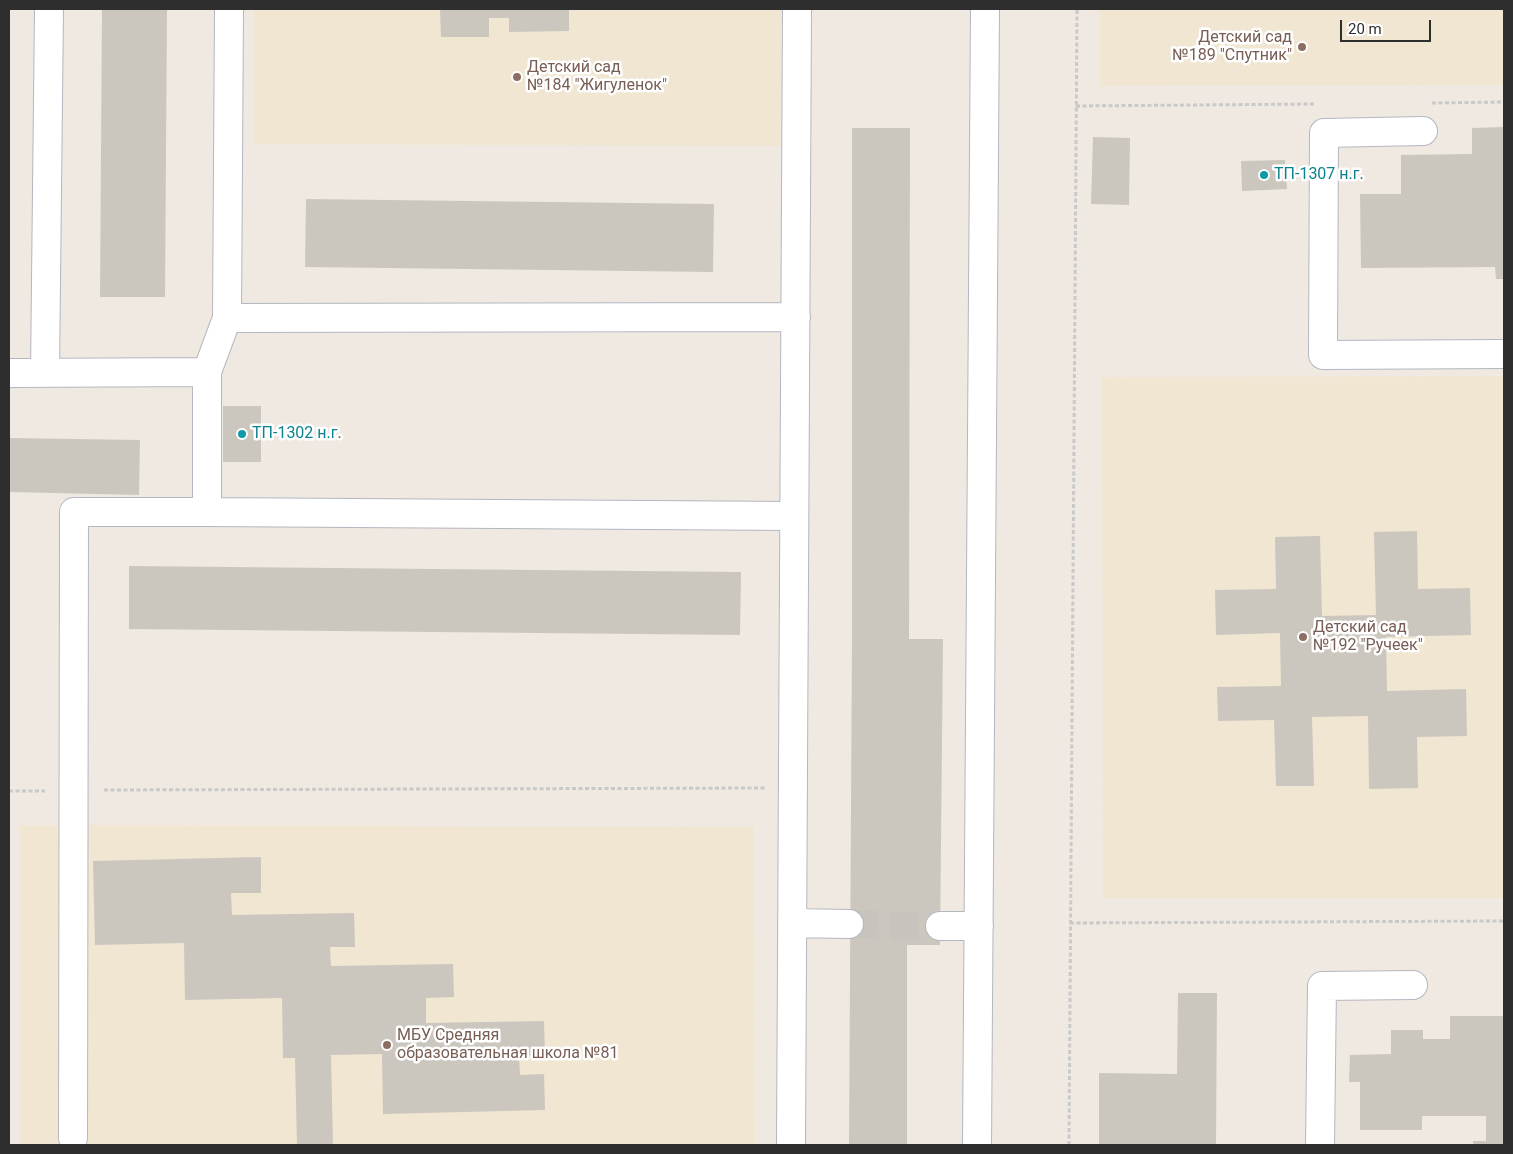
<!DOCTYPE html>
<meta charset="utf-8">
<style>
body{margin:0}
#map{position:relative;width:1513px;height:1154px;overflow:hidden;background:#efe9e1;font-family:Roboto,sans-serif}
canvas{display:block}
.frame{position:absolute;inset:0;border:10px solid #2e2e2e;pointer-events:none}
.scale{position:absolute;left:1340px;top:20px;width:91px;height:22px;box-sizing:border-box;border:2px solid #2e2e2e;border-top:0;padding-left:6px;font-size:15px;line-height:18px;white-space:nowrap;color:#2e2e2e;-webkit-text-stroke:4px #fff;paint-order:stroke}
</style>
<div id="map">
<canvas width="1513" height="1154"></canvas>
<div class="frame"></div>
<div class="scale">20 m</div>
</div>
<script>
const ctx = document.querySelector('canvas').getContext('2d');
ctx.lineJoin = 'round';
function fill(path, color) {
  ctx.fillStyle = color;
  ctx.fill(path, 'evenodd');
}
function toPath(rows) {
  const path = new Path2D();
  for (const r of rows) {
    path.moveTo(r[0], r[1]);
    for (let i = 2; i < r.length; i += 2) path.lineTo(r[i], r[i + 1]);
  }
  return path;
}
function stroke(path, color, width, dash) {
  ctx.strokeStyle = color;
  ctx.lineWidth = width;
  ctx.lineCap = dash ? 'butt' : 'round';
  ctx.setLineDash(dash || []);
  ctx.stroke(path);
}
function label(font, color, halo, rows, align = 'center') {
  ctx.font = font + ' Roboto,sans-serif';
  ctx.lineWidth = 5;
  ctx.setLineDash([]);
  ctx.textBaseline = 'middle';
  ctx.strokeStyle = halo;
  ctx.fillStyle = color;
  for (const [text, x, y, turn = 0] of rows) {
    ctx.save();
    ctx.translate(x, y);
    ctx.rotate((+turn || 0) * Math.PI / 180);
    ctx.textAlign = isNaN(turn) ? turn : align;
    if (halo) ctx.strokeText(text, 0, 0);
    ctx.fillText(text, 0, 0);
    ctx.restore();
  }
}
fill(toPath([
 [253,9,781,9,781,146,253,144],
 [1100,9,1504,9,1504,85,1100,86],
 [1504,376,1504,898,1103,898,1102,377],
 [73,825,754,827,755,1145,20,1145,20,826]
]), '#f0e6d1');
fill(toPath([
 [102,9,167,9,165,297,100,297],
 [440,9,569,9,569,31,509,32,509,18,489,18,489,37,441,37],
 [1504,127,1504,279,1496,279,1495,267,1361,268,1360,194,1401,194,1401,155,1472,154,1472,128],
 [852,128,910,128,909,639,943,639,940,945,907,945,907,1145,849,1145,852,638],
 [1093,137,1130,138,1129,205,1091,204],
 [1285,160,1287,189,1242,191,1241,161],
 [306,199,714,204,713,272,305,267],
 [223,406,261,406,261,462,223,462],
 [9,438,140,440,139,495,9,492],
 [1417,531,1418,589,1470,588,1471,635,1386,637,1387,691,1466,689,1467,736,1417,737,1418,788,1369,789,1368,716,1312,717,1314,786,1276,786,1274,720,1218,721,1217,687,1281,686,1280,633,1216,635,1215,590,1276,589,1275,537,1320,536,1322,616,1376,615,1374,532],
 [129,566,741,572,740,635,129,629],
 [261,857,261,893,231,893,232,915,354,913,355,947,330,947,331,966,453,964,454,997,426,998,426,1023,544,1021,545,1055,519,1056,520,1075,544,1074,545,1110,383,1114,382,1054,331,1055,333,1145,297,1145,295,1058,283,1058,282,998,185,1000,184,943,95,945,93,861],
 [1178,993,1217,993,1216,1145,1099,1145,1099,1073,1177,1074],
 [1450,1016,1504,1016,1504,1145,1473,1145,1473,1141,1486,1141,1486,1116,1422,1116,1422,1130,1360,1130,1360,1082,1349,1082,1350,1055,1391,1054,1391,1030,1423,1030,1423,1039,1450,1039]
]), '#cbc7bf');
stroke(toPath([
 [849,924,940,926]
]), '#c8c4bd', 28, [28, 14]);
const minor = toPath([
 [1423,131,1324,133,1323,355,1504,354],
 [227,318,229,9],
 [9,373,207,372],
 [45,373,49,9],
 [794,516,207,512,207,372,227,318,796,317],
 [792,923,849,924],
 [940,926,979,926],
 [73,1138,74,512,207,512],
 [791,1145,797,9],
 [977,1145,985,9],
 [1320,1145,1322,986,1413,985]
]);
stroke(minor, '#b4b7c1', 30);
stroke(toPath([
 [1432,103,1504,102],
 [1076,106,1314,104],
 [104,790,765,788],
 [9,791,45,791],
 [1070,923,1504,921],
 [1069,1145,1077,9]
]), '#c9c9c9', 3, [4, 2.5]);
stroke(minor, '#fff', 28);
for (const [x, y, r, color] of [
 [1302,47,5,"#8d6e63"],
 [517,77,5,"#8d6e63"],
 [1264,175,5,"#0f9aa8"],
 [242,434,5,"#0f9aa8"],
 [1303,637,5,"#8d6e63"],
 [387,1045,5,"#8d6e63"]
]) {
  const dot = new Path2D();
  dot.arc(x, y, r, 0, 2 * Math.PI);
  ctx.fillStyle = color;
  ctx.fill(dot);
  stroke(dot, '#fff', 2);
}
label('16px', '#785e54', '#fff', [
 ["Детский сад",1292,38,"right"],
 ["№189 \"Спутник\"",1292,56,"right"],
 ["Детский сад",527,68],
 ["№184 \"Жигуленок\"",527,86],
 ["Детский сад",1313,628],
 ["№192 \"Ручеек\"",1313,646],
 ["МБУ Средняя",397,1036],
 ["образовательная школа №81",397,1054]
], 'left');
label('16px', '#0d838f', '#fff', [
 ["ТП-1307 н.г.",1274,175],
 ["ТП-1302 н.г.",252,434]
], 'left');
</script>
